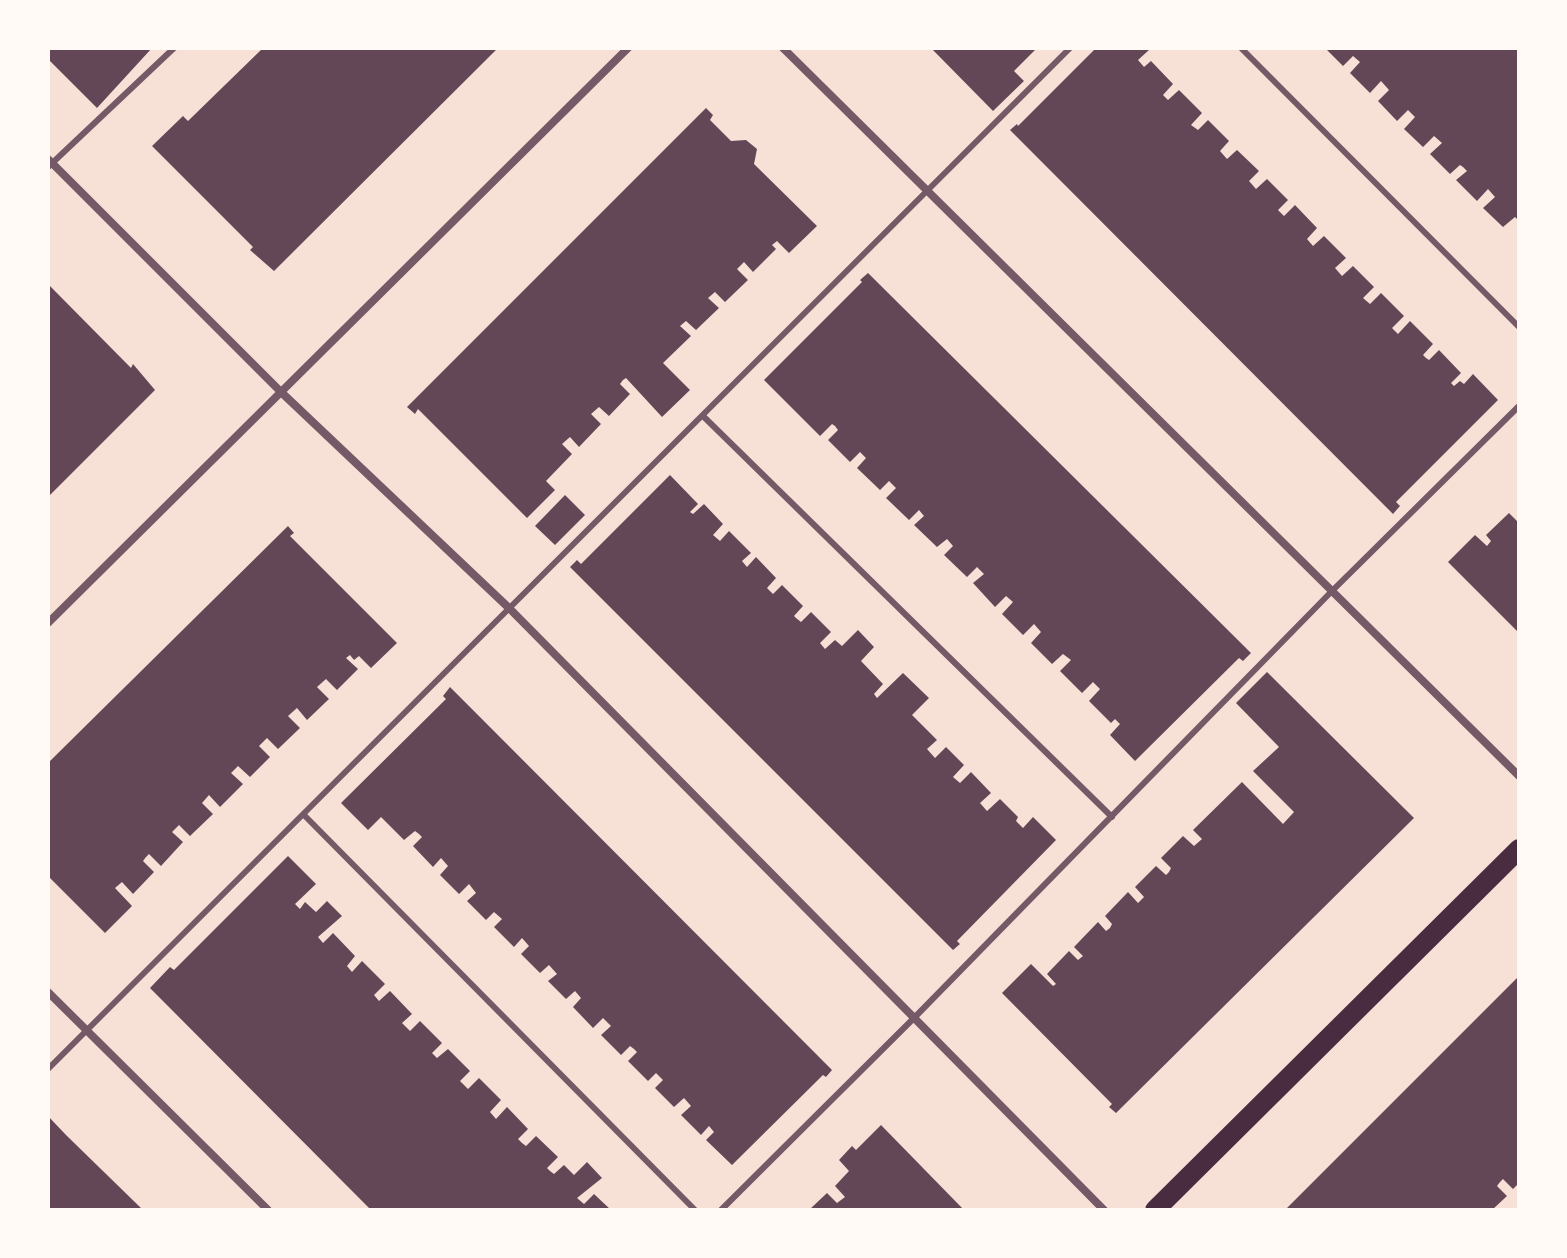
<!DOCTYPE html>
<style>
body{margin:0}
#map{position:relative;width:1567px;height:1258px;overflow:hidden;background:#f7e1d7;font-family:"DejaVu Sans",sans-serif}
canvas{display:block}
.frame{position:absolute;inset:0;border:50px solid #fffaf5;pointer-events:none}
</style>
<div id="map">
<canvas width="1567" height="1258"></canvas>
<div class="frame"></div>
</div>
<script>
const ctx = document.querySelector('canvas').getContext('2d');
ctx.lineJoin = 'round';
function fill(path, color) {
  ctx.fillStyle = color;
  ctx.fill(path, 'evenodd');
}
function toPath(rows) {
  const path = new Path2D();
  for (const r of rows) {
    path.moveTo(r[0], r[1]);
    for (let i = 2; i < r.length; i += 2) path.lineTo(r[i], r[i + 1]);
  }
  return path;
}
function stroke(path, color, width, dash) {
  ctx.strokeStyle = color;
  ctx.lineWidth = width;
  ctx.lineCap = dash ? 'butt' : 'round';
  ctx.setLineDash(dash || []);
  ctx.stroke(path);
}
fill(toPath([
 [48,48,152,48,97,108,48,59],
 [263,48,498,48,274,271,250,250,253,247,152,146,183,116,188,121],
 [931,48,1037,48,1014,71,1024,81,993,111],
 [1096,48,1147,48,1149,50,1138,60,1144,67,1151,61,1173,84,1163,95,1168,100,1179,90,1202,113,1191,125,1198,130,1208,120,1229,141,1220,151,1227,159,1237,150,1259,171,1249,181,1256,189,1267,179,1288,200,1278,210,1284,216,1295,205,1317,228,1307,239,1313,246,1324,236,1346,258,1335,268,1342,276,1353,266,1374,287,1363,298,1370,304,1381,293,1404,316,1392,328,1398,334,1410,321,1433,344,1423,355,1426,358,1429,360,1439,350,1461,373,1451,383,1454,386,1460,381,1464,384,1473,374,1498,400,1396,502,1400,506,1393,514,1010,130,1017,124,1018,126],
 [1325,48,1519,48,1519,221,1515,217,1503,227,1483,208,1495,197,1488,189,1477,201,1456,180,1467,171,1463,167,1460,165,1450,174,1430,154,1442,143,1434,136,1423,147,1404,129,1415,117,1408,110,1397,121,1378,101,1389,90,1381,81,1370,93,1350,73,1360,62,1353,56,1343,66],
 [706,108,713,115,710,120,731,141,746,140,757,149,754,164,817,226,789,253,777,241,772,245,776,249,753,272,744,262,737,269,748,280,725,302,715,292,708,298,719,308,696,330,686,321,680,326,691,336,663,363,690,390,662,417,626,378,623,380,620,384,630,394,609,416,599,407,591,414,601,424,579,447,570,437,562,444,572,454,546,481,555,490,527,518,418,409,415,414,407,407],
 [868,273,1251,653,1243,661,1239,658,1135,761,1110,735,1120,724,1115,719,1111,723,1089,701,1100,689,1093,682,1082,693,1060,671,1071,660,1063,654,1052,664,1031,643,1041,632,1034,624,1023,635,1002,614,1013,602,1006,596,995,607,973,583,984,574,977,567,967,577,944,555,953,546,947,539,937,547,914,525,924,516,919,510,909,520,886,498,896,488,889,481,880,490,857,468,866,458,860,452,850,462,828,440,838,430,835,426,832,424,820,436,764,380,862,282,860,280],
 [48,284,131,368,133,364,155,390,48,497],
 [670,475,698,504,690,512,693,514,704,504,723,524,713,535,720,541,729,531,751,553,742,561,747,567,756,557,776,578,767,588,773,594,782,585,803,606,794,616,796,618,801,622,811,612,831,632,820,643,825,649,835,640,842,646,858,630,874,647,861,661,883,684,874,694,877,698,903,673,929,698,912,715,937,740,927,749,935,758,946,747,964,765,953,777,960,783,971,772,991,793,980,803,987,811,1000,799,1018,817,1016,821,1023,828,1033,817,1056,840,957,941,960,944,953,950,570,567,577,560,581,564],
 [565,495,585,515,555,545,535,526],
 [1509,513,1519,523,1519,633,1448,562,1475,535,1487,546,1491,541,1486,535],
 [288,526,294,533,290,536,397,643,371,668,359,656,354,660,350,655,346,658,358,669,337,690,326,679,317,687,329,699,307,720,297,708,288,716,300,728,278,749,267,738,259,746,270,757,250,777,238,766,231,773,243,784,220,807,209,795,202,803,213,814,190,836,179,825,172,832,183,842,161,866,149,854,146,857,143,861,154,872,133,894,122,882,115,888,132,906,105,933,48,876,48,763],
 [1267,672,1414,818,1116,1113,1109,1107,1112,1104,1002,993,1031,964,1053,986,1056,984,1047,974,1069,951,1078,960,1083,956,1074,947,1098,922,1106,931,1110,928,1112,924,1105,916,1128,892,1138,903,1144,897,1135,887,1156,866,1166,875,1169,872,1171,868,1161,858,1183,836,1194,846,1202,839,1193,830,1242,782,1283,824,1294,812,1253,771,1279,747,1236,703],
 [450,687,832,1070,826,1077,823,1075,732,1165,706,1140,714,1132,709,1126,701,1135,681,1115,691,1106,684,1098,674,1107,655,1088,663,1080,656,1073,648,1081,628,1061,637,1052,634,1049,630,1046,621,1055,601,1035,611,1026,603,1018,593,1028,573,1007,581,998,575,991,566,999,548,981,557,974,549,965,540,973,521,954,529,946,522,938,514,947,494,927,502,919,494,912,486,920,467,901,476,893,469,884,459,894,440,875,448,866,441,858,433,867,413,846,422,837,419,834,415,831,404,840,381,817,368,830,341,803,446,699,443,696],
 [288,856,316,884,295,904,300,909,305,902,316,912,327,901,342,916,318,937,323,943,333,933,355,956,347,966,352,972,362,961,385,984,374,995,379,1001,390,991,412,1014,402,1023,410,1031,420,1021,442,1043,432,1053,437,1058,448,1049,470,1071,460,1081,468,1089,479,1078,501,1100,490,1112,496,1119,507,1107,528,1129,518,1139,522,1143,526,1146,536,1136,558,1157,547,1168,550,1171,554,1174,564,1165,574,1175,587,1162,602,1178,577,1198,584,1204,594,1194,611,1210,371,1210,150,988,170,967,174,970],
 [1519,976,1519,1183,1513,1189,1503,1179,1500,1182,1497,1186,1507,1196,1492,1210,1476,1208,1473,1210,1285,1210],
 [48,1116,66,1135,143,1210,48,1210],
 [881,1125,964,1210,809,1210,827,1193,837,1203,845,1197,835,1186,849,1171,839,1160,852,1146,856,1150]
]), '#644757');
stroke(toPath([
 [1241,48,1519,327],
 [48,167,174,48],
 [703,416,1112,817],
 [304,815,695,1210],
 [48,1069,1070,48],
 [721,1210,914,1018,1332,591,1519,406]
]), '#755966', 6);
stroke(toPath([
 [783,48,1519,776],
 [48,159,281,392,510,609,1104,1210],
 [48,623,628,48],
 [48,992,268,1210]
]), '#755966', 8);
stroke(toPath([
 [1155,1210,1519,849]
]), '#4a2c40', 20);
</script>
